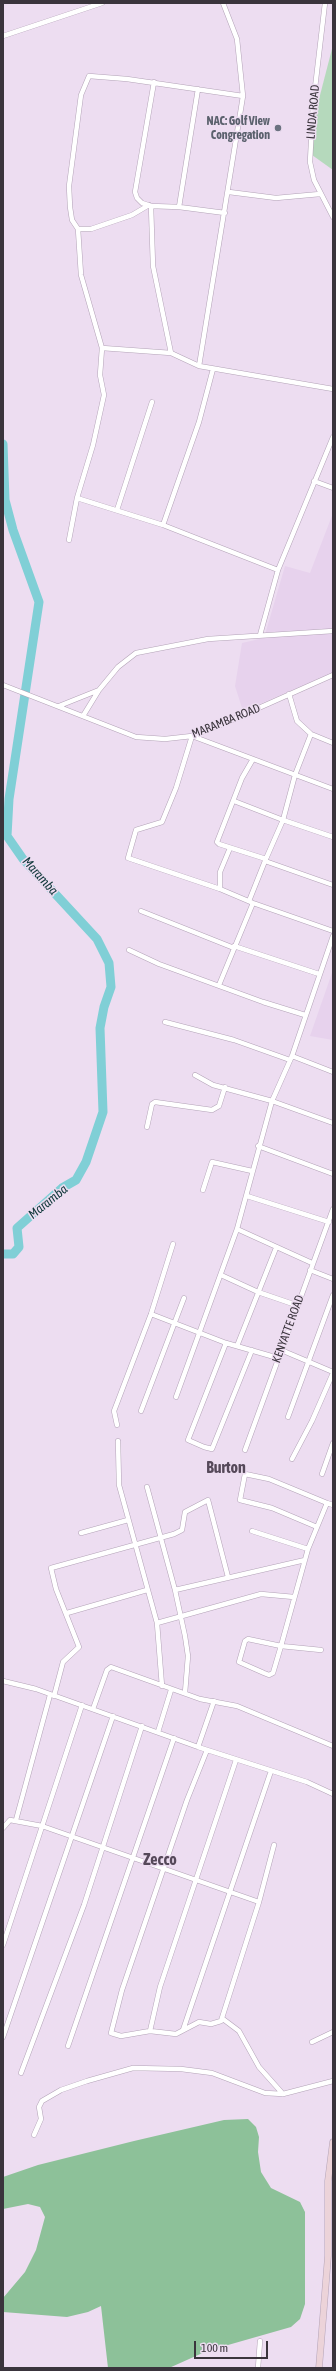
<!DOCTYPE html>
<style>
body{margin:0}
#map{position:relative;width:336px;height:2371px;overflow:hidden;background:#edddf1;font-family:"Asap Condensed",sans-serif}
canvas{display:block}
.frame{position:absolute;inset:0;border:4px solid #3a343c;pointer-events:none}
.scale{position:absolute;left:194px;top:2341px;width:74px;height:18px;box-sizing:border-box;border:2px solid #3a343c;border-top:0;padding-left:5px;font-size:12px;line-height:14px;white-space:nowrap;color:#3a343c;-webkit-text-stroke:3px #edddf1;paint-order:stroke}
</style>
<div id="map">
<canvas width="336" height="2371"></canvas>
<div class="frame"></div>
<div class="scale">100 m</div>
</div>
<script>
const ctx = document.querySelector('canvas').getContext('2d');
ctx.lineJoin = 'round';
function fill(path, color) {
  ctx.fillStyle = color;
  ctx.fill(path, 'evenodd');
}
function toPath(rows) {
  const path = new Path2D();
  for (const r of rows) {
    path.moveTo(r[0], r[1]);
    for (let i = 2; i < r.length; i += 2) path.lineTo(r[i], r[i + 1]);
  }
  return path;
}
function stroke(path, color, width, dash) {
  ctx.strokeStyle = color;
  ctx.lineWidth = width;
  ctx.lineCap = dash ? 'butt' : 'round';
  ctx.setLineDash(dash || []);
  ctx.stroke(path);
}
function label(font, color, halo, rows, align = 'center') {
  ctx.font = font + ' "Asap Condensed",sans-serif';
  ctx.lineWidth = 3;
  ctx.setLineDash([]);
  ctx.textBaseline = 'middle';
  ctx.strokeStyle = halo;
  ctx.fillStyle = color;
  for (const [text, x, y, turn = 0] of rows) {
    ctx.save();
    ctx.translate(x, y);
    ctx.rotate((+turn || 0) * Math.PI / 180);
    ctx.textAlign = isNaN(turn) ? turn : align;
    if (halo) ctx.strokeText(text, 0, 0);
    ctx.fillText(text, 0, 0);
    ctx.restore();
  }
}
fill(toPath([
 [333,513,333,673,243,711,235,686,242,643,264,638,285,566,310,573],
 [333,970,333,1040,310,1036]
]), '#e7d2ed');
fill(toPath([
 [333,45,333,170,312,155,311,130]
]), '#b5d9bc');
fill(toPath([
 [248,2119,256,2127,259,2137,258,2152,261,2172,271,2188,300,2202,305,2212,305,2304,300,2319,291,2327,207,2351,169,2368,108,2368,101,2306,88,2312,67,2317,3,2312,3,2298,25,2272,36,2250,45,2217,40,2207,28,2204,3,2209,3,2177,38,2165,134,2141,224,2120]
]), '#8dc199');
stroke(toPath([
 [3,444,5,500,13,530,39,602,9,799,7,836,23,859,97,939,109,963,111,987,104,1007,100,1028,103,1112,86,1162,76,1180,62,1188,17,1228,19,1247,13,1254,3,1254]
]), '#80cfd6', 9);
const street = toPath([
 [223,3,237,39,243,96],
 [325,3,313,105,310,162,314,180,333,217],
 [3,36,102,3],
 [154,82,135,192,137,198,142,203,151,206,179,207,225,213],
 [229,192,276,198,320,194],
 [151,206,153,266,171,353],
 [179,207,198,89],
 [78,229,91,229,132,215,149,205],
 [102,348,171,353,199,366],
 [314,481,333,488],
 [77,498,163,525,278,570],
 [117,510,152,402],
 [163,525,199,422,213,369],
 [69,540,77,498,93,445,104,395,100,375,102,348,81,275,78,229,72,220,70,207,69,186,81,95,89,76,127,79,243,96,199,366,333,389],
 [260,635,278,570,333,437],
 [3,685,136,737,165,739,192,736,225,723,333,675],
 [289,694,297,721,311,734,333,743],
 [59,706,99,690],
 [83,716,99,690,118,667,136,653,208,639,333,631],
 [253,759,242,778,217,842,219,844,266,859],
 [234,801,283,820,295,775,311,734],
 [333,837,283,820,265,861,333,885],
 [230,848,220,872,220,889,253,903,333,931],
 [220,889,128,858,136,830,162,822,176,788,192,736,333,789],
 [249,901,265,861],
 [141,911,234,948],
 [234,946,319,974],
 [129,950,159,964,263,1002,305,1015],
 [219,985,253,903],
 [165,1022,234,1040,290,1060],
 [292,1056,333,1072],
 [195,1075,213,1085,272,1101,333,1123],
 [147,1127,152,1104,155,1102,212,1110,219,1106,225,1087],
 [258,1146,333,1174],
 [203,1190,212,1162,252,1171],
 [247,1196,329,1222],
 [237,1229,312,1263],
 [310,1270,333,1279],
 [221,1275,258,1292,296,1305],
 [151,1314,226,1343,278,1358],
 [226,1343,188,1440,204,1447,212,1449,252,1350],
 [237,1346,276,1248],
 [281,1350,333,1372],
 [176,1397,237,1229,272,1101,292,1056,333,936],
 [141,1411,184,1298],
 [288,1417,333,1295],
 [117,1425,114,1411,151,1314,173,1244],
 [118,1441,119,1485,157,1623,162,1686],
 [245,1450,333,1209],
 [292,1459,312,1421,333,1373],
 [322,1474,333,1443],
 [147,1487,175,1590,185,1636,188,1656,185,1693],
 [317,1527,272,1508,240,1500,245,1474,269,1479,327,1503],
 [252,1531,308,1549],
 [81,1533,128,1520],
 [175,1590,305,1560],
 [67,1613,147,1590],
 [157,1623,261,1594,294,1597],
 [321,1650,281,1646,248,1639,245,1641,239,1662,264,1673,269,1675,273,1673,281,1646,308,1549,327,1503,333,1505],
 [3,1681,36,1689,198,1747,307,1782,333,1794],
 [54,1696,63,1662,79,1647,56,1589,51,1568,174,1534,182,1530,185,1512,208,1500,228,1577],
 [93,1709,107,1670,111,1667,200,1699,237,1706,333,1746],
 [158,1732,171,1690],
 [198,1747,214,1701],
 [207,1750,187,1800,122,1990,111,2033,121,2036,150,2031,176,2034,199,2022,211,2024,221,2021,259,1902,274,1845],
 [16,1820,50,1695],
 [3,1828,10,1820,42,1826,259,1902],
 [3,1945,82,1705],
 [223,2019,239,2031,259,2067,283,2094],
 [183,2030,271,1771],
 [150,2031,160,1987,236,1760],
 [3,2037,113,1716],
 [312,2042,333,2032],
 [68,2046,174,1738],
 [21,2073,84,1905,142,1726],
 [34,2135,41,2119,39,2107,42,2101,61,2090,87,2081,133,2068,181,2069,212,2073,265,2093,283,2094,333,2081],
 [258,2368,260,2341]
]);
const secondary = toPath([
 [319,2368,328,2256,328,2181,333,2142]
]);
stroke(street, '#b3a3b7', 5.5);
stroke(secondary, '#b3a3b7', 7);
stroke(street, '#fff', 4.5);
stroke(secondary, '#ecd3d9', 6);
for (const [x, y, r, color] of [
 [278,128,4,"#6b7280"]
]) {
  const dot = new Path2D();
  dot.arc(x, y, r, 0, 2 * Math.PI);
  ctx.fillStyle = color;
  ctx.fill(dot);
  stroke(dot, '#edddf1', 1.5);
}
label('12px', '#3a343c', '#edddf1', [
 ["LINDA ROAD",313,112,-85],
 ["MARAMBA ROAD",226,721,-22],
 ["KENYATTE ROAD",288,1329,-70]
]);
label('bold 12px', '#5b616d', '#edddf1', [
 ["NAC: Golf View",270,121],
 ["Congregation",270,135]
], 'right');
label('italic 13px', '#0e3639', '#edddf1', [
 ["Maramba",40,876,48],
 ["Maramba",48,1202,-39]
]);
label('bold 16px', '#56495a', '#edddf1', [
 ["Burton",226,1468],
 ["Zecco",160,1860]
]);
</script>
